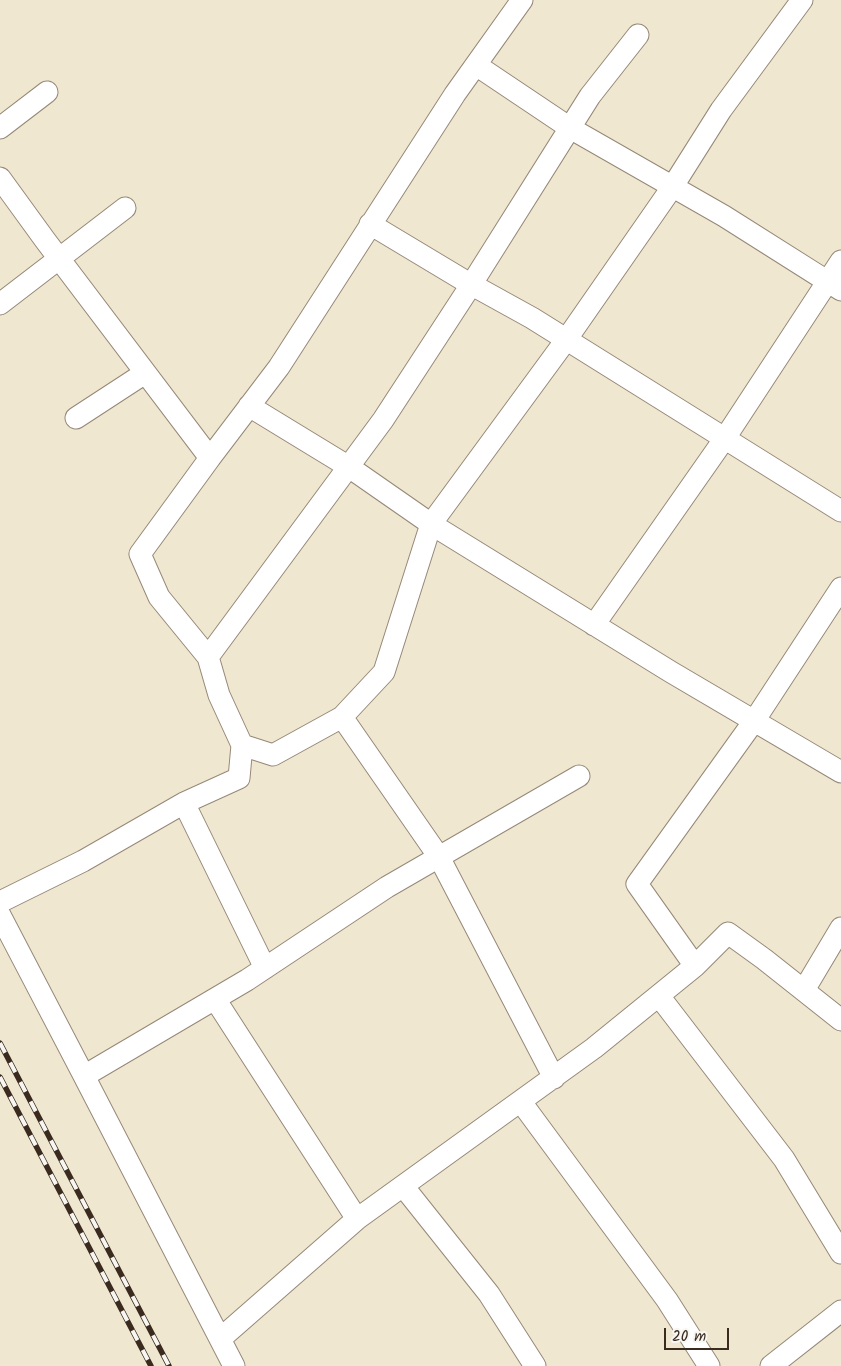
<!DOCTYPE html>
<style>
body{margin:0}
#map{position:relative;width:841px;height:1366px;overflow:hidden;background:#f0e7d1;font-family:Kalam,sans-serif}
canvas{display:block}
.scale{position:absolute;left:664px;top:1328px;width:65px;height:22px;box-sizing:border-box;border:2px solid #3b2a1e;border-top:0;padding-left:6px;font-size:15px;line-height:18px;white-space:nowrap;color:#3b2a1e;-webkit-text-stroke:4px #f6f6f2;paint-order:stroke}
</style>
<div id="map">
<canvas width="841" height="1366"></canvas>
<div class="scale">20 m</div>
</div>
<script>
const ctx = document.querySelector('canvas').getContext('2d');
ctx.lineJoin = 'round';
function toPath(rows) {
  const path = new Path2D();
  for (const r of rows) {
    path.moveTo(r[0], r[1]);
    for (let i = 2; i < r.length; i += 2) path.lineTo(r[i], r[i + 1]);
  }
  return path;
}
function stroke(path, color, width, dash) {
  ctx.strokeStyle = color;
  ctx.lineWidth = width;
  ctx.lineCap = dash ? 'butt' : 'round';
  ctx.setLineDash(dash || []);
  ctx.stroke(path);
}
const street = toPath([
 [476,65,570,128,724,216,841,290],
 [0,128,47,92],
 [0,178,45,240,210,458,279,367,455,94,522,0],
 [370,224,465,281,532,318,841,511],
 [0,304,125,208],
 [249,406,349,467,431,524,671,672,841,772],
 [76,418,145,373],
 [594,625,725,438,841,261],
 [208,657,159,597,140,554,210,458],
 [342,717,439,857,554,1078],
 [242,745,273,755,342,717,384,672,431,524,566,340,673,186,721,110,802,0],
 [184,803,265,968],
 [0,902,83,861,184,803,239,778,242,745,219,695,208,657,383,420,471,285,590,96,638,35],
 [0,915,84,1076,247,980,387,887,579,776],
 [695,966,728,933,764,959,841,1020],
 [804,990,841,928],
 [659,996,784,1159,841,1253],
 [215,999,357,1219],
 [84,1076,234,1366],
 [521,1102,667,1300,709,1366],
 [403,1186,489,1294,535,1366],
 [220,1339,357,1219,594,1048,695,966,637,884,754,721,841,588],
 [771,1366,841,1311]
]);
stroke(street, '#968878', 23);
stroke(street, '#fff', 21);
const rail = toPath([
 [0,1043,169,1366],
 [0,1077,151,1366]
]);
stroke(rail, '#3b2a1e', 5.5);
stroke(rail, '#f6f6f2', 4, [11]);
</script>
